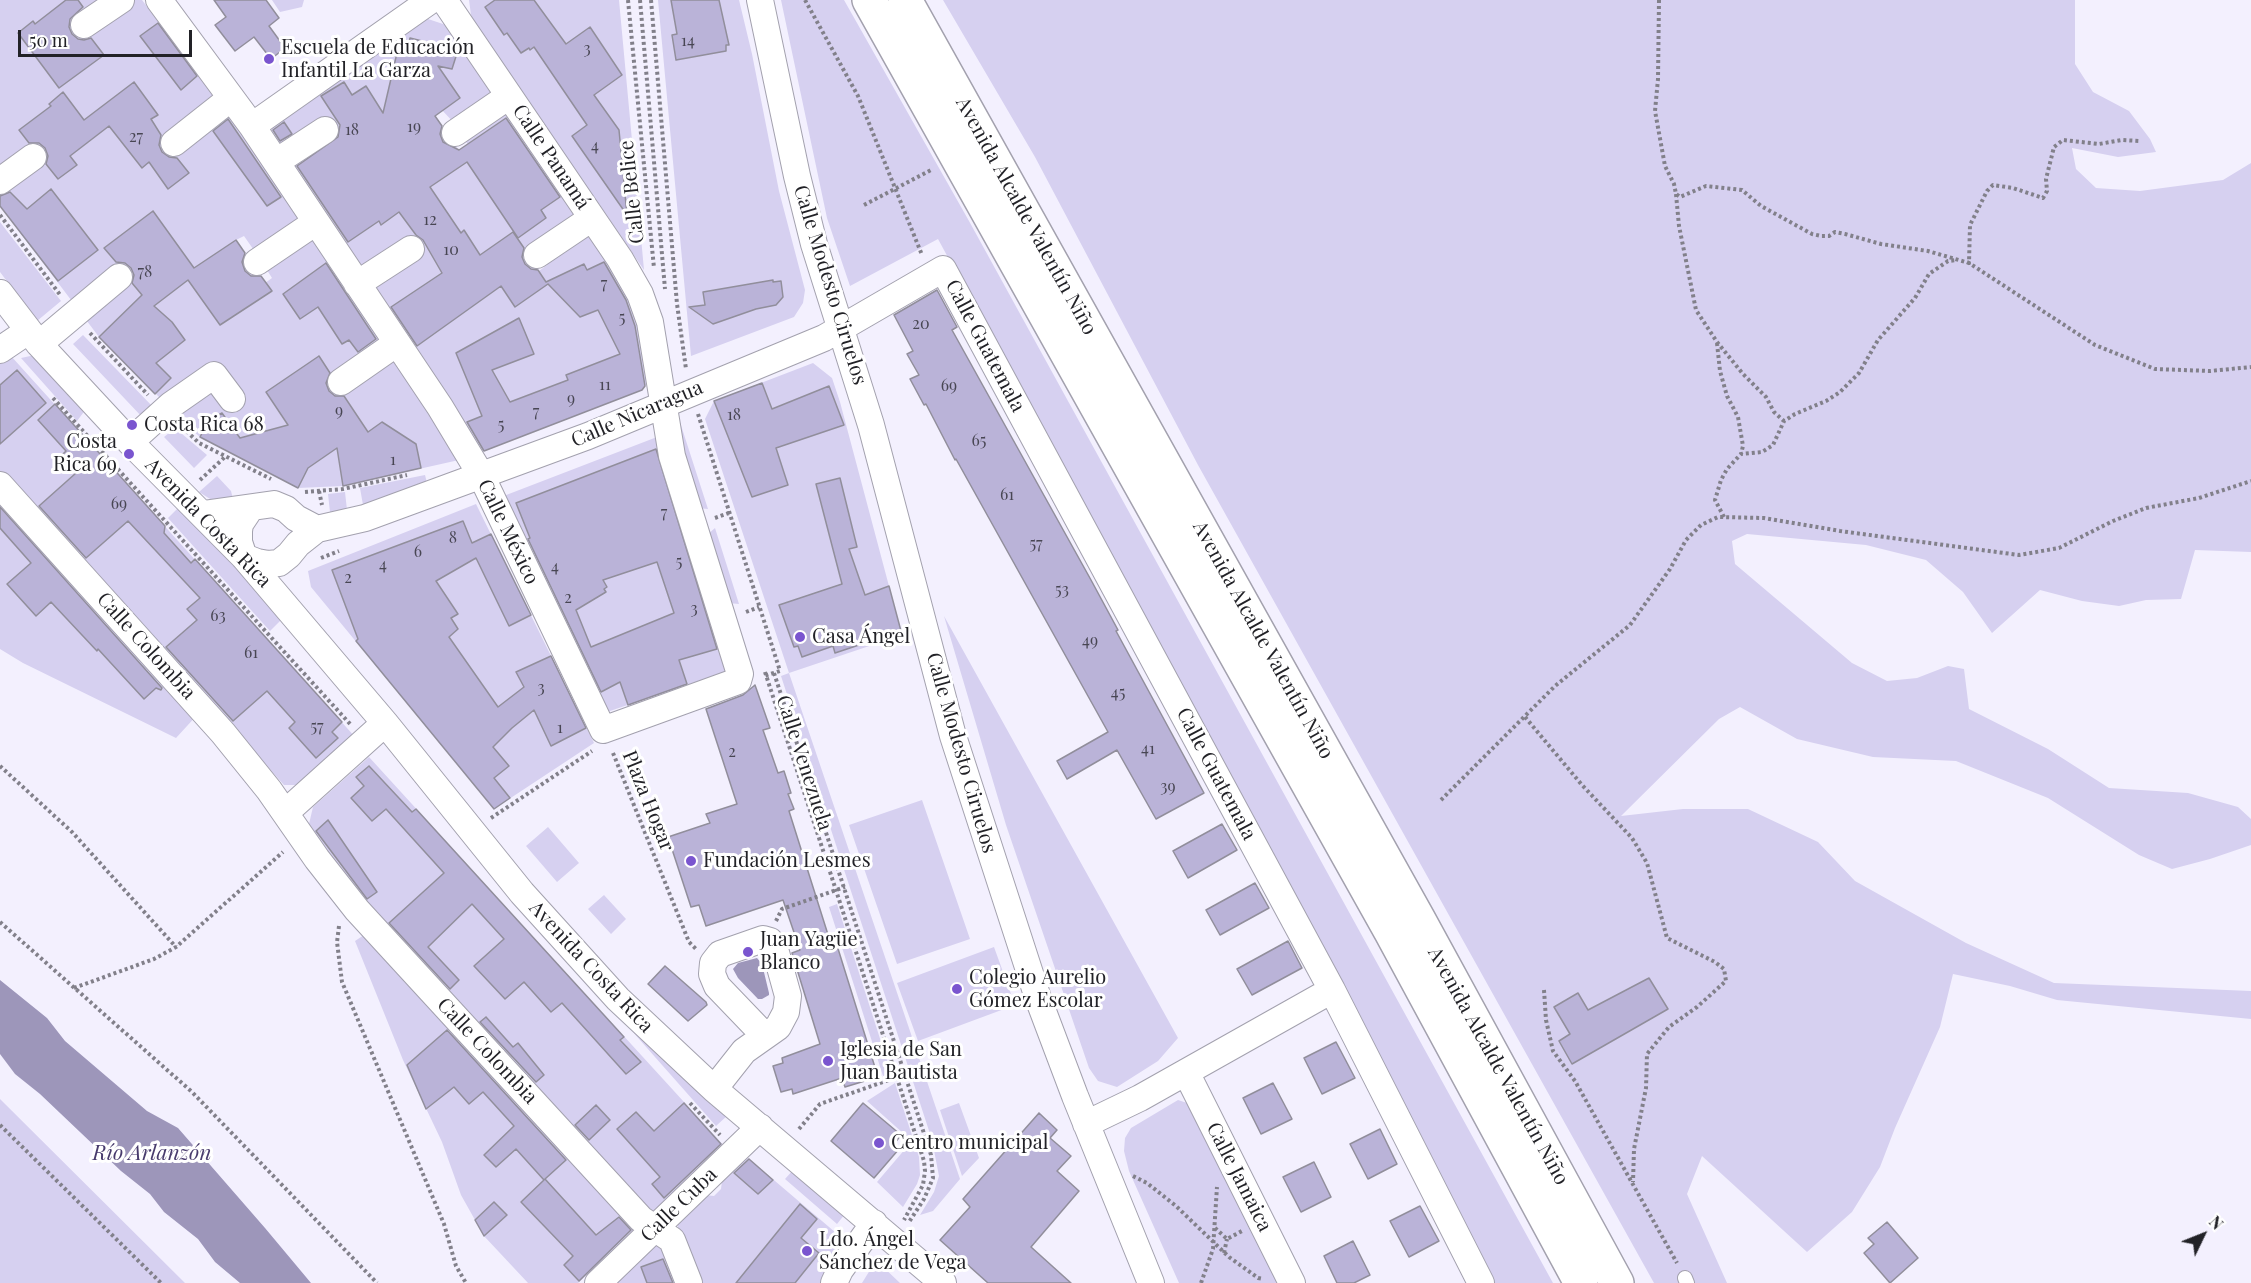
<!DOCTYPE html>
<meta charset="utf-8">
<style>
body{margin:0}
#map{position:relative;width:2251px;height:1283px;overflow:hidden;background:#f3f0fe;font-family:"Playfair Display",serif}
canvas{display:block}
.north{position:absolute;left:2173px;top:1205px;width:60px;height:60px;-webkit-text-stroke:4px #fff;paint-order:stroke;rotate:47deg;font-size:16px;font-weight:700;line-height:24px;text-align:center;color:#222227}
.north::after{content:'';display:block;margin:auto;width:21px;height:27px;background:#222227;clip-path:polygon(50% 0,100% 100%,50% 72%,0 100%)}
.scale{position:absolute;left:18px;top:30px;width:174px;height:27px;box-sizing:border-box;border:3px solid #222227;border-top:0;padding-left:8px;font-size:18px;line-height:21px;white-space:nowrap;color:#222227;-webkit-text-stroke:4px #fff;paint-order:stroke}
</style>
<div id="map">
<canvas width="2251" height="1283"></canvas>
<div class="north">N</div>
<div class="scale">50 m</div>
</div>
<script>
const ctx = document.querySelector('canvas').getContext('2d');
ctx.lineJoin = 'round';
function fill(path, color) {
  ctx.fillStyle = color;
  ctx.fill(path, 'evenodd');
}
function toPath(rows) {
  const path = new Path2D();
  for (const r of rows) {
    path.moveTo(r[0], r[1]);
    for (let i = 2; i < r.length; i += 2) path.lineTo(r[i], r[i + 1]);
  }
  return path;
}
function stroke(path, color, width, dash) {
  ctx.strokeStyle = color;
  ctx.lineWidth = width;
  ctx.lineCap = dash ? 'butt' : 'round';
  ctx.setLineDash(dash || []);
  ctx.stroke(path);
}
function label(font, color, halo, rows, align = 'center') {
  ctx.font = font + ' "Playfair Display",serif';
  ctx.lineWidth = 6;
  ctx.setLineDash([]);
  ctx.textBaseline = 'middle';
  ctx.strokeStyle = halo;
  ctx.fillStyle = color;
  for (const [text, x, y, turn = 0] of rows) {
    ctx.save();
    ctx.translate(x, y);
    ctx.rotate((+turn || 0) * Math.PI / 180);
    ctx.textAlign = isNaN(turn) ? turn : align;
    if (halo) ctx.strokeText(text, 0, 0);
    ctx.fillText(text, 0, 0);
    ctx.restore();
  }
}
fill(toPath([
 [0,0,142,0,220,103,286,194,305,224,258,256,244,236,236,240,265,283,272,278,265,267,310,232,459,460,343,486,298,488,200,437,172,413,221,374,166,404,99,337,0,206],
 [272,0,304,0,302,7,280,12],
 [469,0,619,0,644,270,474,21,471,15],
 [658,0,739,0,752,54,779,191,805,290,803,303,794,317,691,356],
 [781,0,844,0,969,221,1553,1283,1492,1283,1190,703,938,239,850,286,827,218],
 [943,0,2075,0,2075,64,2093,92,2129,111,2150,139,2156,152,2118,157,2072,148,2076,169,2096,188,2140,191,2223,180,2251,163,2251,552,2195,550,2181,599,2146,600,2119,606,2082,601,2040,590,1992,633,1963,592,1926,560,1866,545,1747,534,1732,541,1735,564,1852,663,1887,681,1917,678,1948,666,1964,669,1969,709,2048,749,2109,788,2188,793,2238,807,2251,819,2251,845,2210,859,2172,869,2139,855,2048,798,1956,761,1873,757,1797,739,1740,707,1719,719,1621,816,1683,809,1748,809,1818,842,1855,881,1966,943,2054,983,2251,991,2251,1019,2057,1000,2010,986,1953,974,1940,1027,1895,1128,1880,1167,1852,1212,1807,1252,1702,1156,1687,1194,1727,1283,1654,1283,1198,465,1035,157],
 [428,19,449,26,497,98,456,125,440,108,432,112,467,162,475,156,465,140,505,107,581,222,530,258,539,271,547,265,547,252,585,228,609,259,641,324,650,379,642,390,481,452,270,136,273,126,355,70,413,25],
 [0,222,61,301,37,321,0,272],
 [83,335,154,408,143,418,73,344],
 [35,355,86,409,77,421,21,358],
 [11,356,356,738,300,785,284,785,0,471,0,364],
 [813,363,832,378,840,402,902,635,789,673,960,1179,933,1211,920,1215,934,1192,939,1176,932,1140,781,676,789,673,705,419,714,401],
 [678,416,708,509,697,508,680,456],
 [175,428,207,455,194,468,164,437],
 [657,437,728,671,607,712,501,497],
 [425,475,427,483,363,505,360,488],
 [217,476,231,491,233,499,215,502,199,492],
 [345,492,347,510,330,512,328,494],
 [0,494,198,714,176,738,23,663,0,649],
 [476,504,594,743,494,809,311,587,308,571],
 [180,506,283,618,270,631,168,518],
 [715,528,739,604,728,603,707,535],
 [944,616,1178,1038,1158,1061,1117,1087,1098,1081,1089,1068,1006,825],
 [369,757,726,1148,651,1216,357,894,309,824,313,807],
 [922,800,970,939,897,964,849,825],
 [548,827,579,863,557,882,526,846],
 [604,895,626,919,611,934,588,909],
 [837,904,891,1073,883,1076,829,907],
 [367,933,638,1228,578,1283,528,1283,484,1236,461,1195,442,1142,403,1060,355,941],
 [994,947,1015,1005,918,1041,897,983],
 [632,1031,728,1115,716,1126],
 [895,1083,919,1157,920,1175,917,1184,903,1207,877,1182,906,1148,907,1140,904,1134,867,1101],
 [0,1099,185,1283,0,1283],
 [1178,1100,1190,1104,1281,1283,1179,1283,1129,1171,1124,1151,1125,1138,1131,1128],
 [959,1103,979,1158,962,1176,940,1110],
 [748,1158,849,1244,829,1283,697,1283,678,1233,678,1220,705,1195,714,1196,721,1189,722,1181],
 [794,1169,845,1214,837,1224,785,1179],
 [652,1244,669,1249,682,1283,611,1283],
 [875,1262,878,1264,879,1263,900,1283,862,1283]
]), '#d6d0f0');
fill(toPath([
 [757,958,762,964,769,993,769,995,762,999,758,999,738,978,733,969,738,963],
 [0,980,47,1018,65,1041,147,1111,178,1128,265,1228,311,1283,240,1283,215,1262,198,1239,164,1212,150,1194,121,1171,40,1094,15,1074,0,1054]
]), '#9d96ba');
const building = toPath([
 [66,0,78,0,83,7,70,19,69,27,72,34,78,39,84,40,91,38,104,55,59,88,18,33,33,21,35,24,66,0],
 [214,0,266,0,279,18,269,26,285,48,271,59,254,37,235,51,215,25,226,17,214,0],
 [495,0,534,0,566,44,590,27,622,75,594,95,619,130,627,215,572,136,587,125,534,47,530,50,529,48,521,53,507,33,504,35,485,7,495,0],
 [671,0,719,0,729,45,726,45,726,51,676,60,672,35,677,34,671,0],
 [158,23,197,76,181,90,140,36,158,23],
 [410,38,458,50,452,69,438,66,460,98,435,116,442,126,440,134,443,142,459,150,506,118,560,197,541,210,546,218,518,238,467,162,430,187,461,233,464,230,480,255,513,232,524,248,522,257,525,264,531,269,538,270,546,282,584,264,587,270,604,262,626,300,635,326,645,386,642,390,484,451,467,422,482,416,456,353,519,318,534,354,492,370,510,402,568,380,566,375,620,354,598,310,580,317,548,284,515,307,501,286,417,346,391,307,442,273,423,240,416,235,399,212,381,225,379,221,348,242,297,166,338,137,340,125,321,96,344,82,352,95,366,86,383,113,400,40,409,42,410,38],
 [134,82,158,115,151,119,161,135,159,145,162,152,169,157,177,158,189,173,168,189,149,162,142,168,109,126,70,156,77,165,58,179,46,164,48,156,45,148,39,143,29,143,19,130,51,106,49,104,63,92,84,120,134,82],
 [228,119,281,197,267,206,213,131,228,119],
 [284,122,292,134,280,141,273,130,284,122],
 [51,189,98,250,58,281,0,206,0,196,10,192,27,209,51,189],
 [153,211,194,268,236,240,245,253,242,262,245,271,251,276,261,276,272,291,220,325,188,280,154,306,172,322,185,340,156,363,171,378,155,394,99,337,142,295,132,283,134,275,131,268,125,263,116,262,104,248,153,211],
 [326,263,376,339,358,352,349,340,342,344,318,307,300,319,283,294,326,263],
 [773,280,773,282,781,281,783,297,776,305,756,309,713,324,689,307,705,305,703,292,773,280],
 [937,290,957,327,952,330,1091,580,1118,630,1116,631,1204,793,1156,819,1117,750,1067,779,1057,761,1108,732,956,459,955,460,926,404,924,405,910,379,919,375,907,354,913,351,894,315,937,290],
 [319,356,330,373,326,383,329,391,335,396,344,396,368,432,382,422,416,444,421,468,343,486,337,448,308,468,298,488,200,437,209,420,222,413,240,438,288,425,266,392,319,356],
 [17,370,46,403,0,444,0,385,17,370],
 [762,383,772,409,829,386,844,425,776,448,788,485,752,497,714,401,762,383],
 [55,404,165,526,164,533,191,563,195,559,342,722,332,732,338,738,316,758,289,728,295,722,267,691,233,721,166,647,197,620,187,609,200,598,128,521,86,558,39,506,76,473,61,456,66,451,38,420,55,404],
 [656,449,717,649,679,660,687,684,628,705,620,682,601,692,528,539,530,538,516,503,656,449],
 [657,562,674,613,591,647,576,610,606,592,604,589,607,587,603,580,657,562],
 [840,478,857,547,849,549,865,595,889,586,901,631,835,653,833,646,802,657,798,646,794,647,779,605,842,584,816,484,840,478],
 [0,507,162,688,161,690,156,688,144,699,98,649,97,651,51,602,36,616,7,584,31,563,0,528,0,507],
 [463,521,472,543,491,534,531,615,509,626,476,558,436,581,458,614,451,618,458,629,449,637,498,707,524,687,516,672,551,656,586,728,551,746,534,710,512,728,493,747,509,766,494,778,510,798,494,809,356,641,358,639,332,570,463,521],
 [755,685,770,728,763,730,778,773,784,771,791,793,788,794,794,809,789,811,830,941,835,939,878,1077,845,1087,842,1078,793,1094,792,1089,781,1092,773,1066,783,1063,782,1058,820,1044,792,953,800,950,783,900,706,926,699,905,691,907,668,837,710,823,706,814,737,804,706,709,743,695,755,685],
 [369,766,412,812,416,809,624,1037,620,1040,641,1062,626,1074,562,1003,551,1012,524,982,505,999,474,966,504,939,472,904,428,947,459,980,450,989,389,923,444,873,386,809,372,821,351,798,364,786,356,777,369,766],
 [328,820,377,892,367,899,316,831,328,820],
 [1222,824,1237,850,1188,878,1173,851,1222,824],
 [1255,883,1269,908,1220,935,1206,910,1255,883],
 [1288,941,1302,968,1252,995,1237,969,1288,941],
 [665,966,706,1002,707,1005,688,1021,648,984,665,966],
 [1649,978,1668,1009,1572,1064,1559,1041,1570,1034,1554,1007,1578,993,1588,1010,1649,978],
 [486,1017,513,1047,518,1043,544,1075,536,1082,480,1022,486,1017],
 [447,1030,566,1160,545,1179,596,1235,619,1217,631,1230,579,1281,564,1265,573,1256,521,1202,544,1180,516,1149,496,1167,484,1155,514,1126,483,1092,469,1104,454,1087,426,1109,407,1065,447,1030],
 [1336,1042,1355,1078,1322,1094,1304,1058,1336,1042],
 [1273,1083,1292,1119,1261,1134,1243,1098,1273,1083],
 [684,1103,721,1144,664,1198,652,1184,660,1177,617,1129,636,1112,654,1131,684,1103],
 [863,1103,901,1135,894,1144,899,1149,874,1178,831,1141,863,1103],
 [596,1105,610,1120,589,1140,575,1125,596,1105],
 [1039,1113,1057,1130,1050,1138,1071,1156,1057,1171,1079,1191,1031,1247,1071,1283,988,1283,940,1240,970,1207,963,1199,1039,1113],
 [1380,1129,1397,1164,1368,1179,1350,1144,1380,1129],
 [749,1159,773,1180,758,1194,734,1173,749,1159],
 [1314,1162,1331,1197,1301,1212,1283,1177,1314,1162],
 [494,1202,507,1215,484,1236,475,1220,494,1202],
 [800,1204,817,1219,801,1238,819,1253,795,1283,736,1283,800,1204],
 [1420,1206,1439,1241,1409,1257,1390,1221,1420,1206],
 [1887,1222,1918,1258,1890,1283,1864,1253,1874,1244,1868,1238,1887,1222],
 [1353,1241,1370,1275,1354,1283,1337,1283,1324,1256,1353,1241],
 [663,1259,673,1283,647,1283,641,1267,663,1259]
]);
fill(building, '#bab3d8');
stroke(building, '#918e9b', 1.5);
const service = toPath([
 [1685,1278,1687,1283]
]);
const minor = toPath([
 [159,0,252,126,440,407,481,475,603,730,738,681,740,674,672,456,650,322,640,294,620,259,444,0],
 [760,0,797,176,814,244,871,425,953,736,1038,998,1075,1096,1151,1283],
 [84,25,121,0],
 [252,126,431,0],
 [455,133,509,96],
 [174,143,231,98],
 [276,162,325,130],
 [0,181,33,157],
 [537,255,592,218],
 [257,262,316,222],
 [357,284,411,249],
 [0,293,39,344,130,442,244,557,385,723,522,893,618,999,714,1089,943,1283],
 [39,344,119,277],
 [0,350,28,331],
 [341,382,397,343],
 [130,442,171,405,214,375,232,399],
 [0,485,223,733,269,790,317,859,357,910,641,1219,672,1240,689,1283],
 [250,509,240,524,239,531,239,542,244,557,257,562,268,564,279,563,289,555,298,544,317,529,365,518,588,436,824,338,943,269,1332,990,1481,1283],
 [203,514,274,504,286,509,296,518,317,529],
 [285,813,385,723],
 [1186,1072,1292,1283],
 [714,1089,744,1051,778,1027,786,1012,788,996,775,949,770,941,763,939,720,954,713,963,712,974,717,986,765,1036],
 [1086,1124,1140,1098,1332,990],
 [598,1283,760,1127],
 [834,1283,840,1270,874,1223]
]);
const tertiary = toPath([
 [869,0,1391,932,1581,1283],
 [905,0,1419,920,1617,1283]
]);
stroke(service, '#a3a1ae', 16);
stroke(minor, '#a3a1ae', 28);
stroke(tertiary, '#a3a1ae', 36);
stroke(toPath([
 [628,0,654,268],
 [640,0,665,289],
 [651,0,677,304,686,369],
 [805,0,858,96,922,255],
 [1659,0,1658,79,1655,111,1665,166,1674,184,1676,194,1680,197,1706,186,1742,190,1761,206,1812,234,1821,236,1829,236,1835,232,1845,234,1881,244,1928,251,1969,263,2095,345,2155,369,2210,371,2251,367],
 [1676,194,1679,226,1696,310,1717,342,1743,374,1766,397,1774,412,1784,421],
 [864,205,933,169],
 [0,215,61,296],
 [1967,262,1969,263,1970,225,1987,191,1993,185,2013,188,2043,198,2047,191,2046,179,2054,147,2063,140,2099,144,2122,140,2140,141],
 [90,333,148,395],
 [1717,343,1720,371,1727,396,1738,417,1743,446,1741,454],
 [53,398,351,725],
 [698,414,780,671,764,676],
 [182,427,199,443,271,479],
 [200,480,226,456],
 [319,491,322,505],
 [305,492,343,489,407,475],
 [1724,517,1715,500,1721,480,1727,469,1741,454,1762,452,1773,445,1784,421,1795,414,1826,401,1840,392,1859,373,1878,340,1915,298,1929,274,1948,261,1957,260],
 [715,518,729,513],
 [321,558,339,551],
 [746,612,759,607],
 [765,672,924,1161,925,1171,923,1185,904,1220],
 [774,673,931,1155,933,1178,924,1199,909,1222],
 [1525,717,1582,785,1632,838,1647,863,1667,938,1715,962,1724,969,1726,981,1697,1007,1669,1027,1647,1054,1646,1088,1634,1149,1633,1182],
 [613,753,689,942,696,949],
 [0,766,72,832,176,947],
 [1441,800,1555,686,1630,625,1670,569,1686,540,1701,525,1718,517,1764,518,1840,531,2019,555,2059,548,2113,521,2146,508,2199,498,2251,481],
 [491,818,592,751],
 [776,921,782,909,845,887],
 [0,922,192,1092,377,1283],
 [339,926,337,942,342,982,444,1224,456,1266,466,1283],
 [74,988,154,959,176,947,283,852],
 [1544,990,1546,1020,1553,1051,1575,1081,1677,1263],
 [690,1103,720,1135],
 [0,1125,161,1283],
 [799,1129,820,1104,906,1074],
 [1133,1176,1147,1183,1176,1206,1229,1257,1258,1278,1263,1279],
 [1215,1228,1227,1239,1242,1231],
 [1224,1253,1227,1239],
 [1201,1283,1213,1249,1217,1187]
]), '#82808a', 4, [3, 3]);
stroke(service, '#fff', 14);
stroke(minor, '#fff', 26);
stroke(tertiary, '#fff', 33);
for (const [x, y, r, color] of [
 [269,59,6,"#7a55cf"],
 [132,425,6,"#7a55cf"],
 [129,454,6,"#7a55cf"],
 [800,637,6,"#7a55cf"],
 [691,861,6,"#7a55cf"],
 [748,952,6,"#7a55cf"],
 [957,989,6,"#7a55cf"],
 [828,1061,6,"#7a55cf"],
 [879,1143,6,"#7a55cf"],
 [807,1251,6,"#7a55cf"]
]) {
  const dot = new Path2D();
  dot.arc(x, y, r, 0, 2 * Math.PI);
  ctx.fillStyle = color;
  ctx.fill(dot);
  stroke(dot, '#fff', 2);
}
label('16px', '#484653', null, [
 ["14",688,41],
 ["3",587,49],
 ["19",414,127],
 ["18",352,130],
 ["27",136,137],
 ["4",595,146],
 ["12",430,220],
 ["10",451,250],
 ["78",145,272],
 ["7",604,284],
 ["5",622,318],
 ["20",921,324],
 ["11",605,385],
 ["69",949,386],
 ["9",571,399],
 ["9",339,411],
 ["7",536,412],
 ["18",734,415],
 ["5",501,425],
 ["65",979,441],
 ["1",393,460],
 ["61",1007,495],
 ["69",119,504],
 ["7",664,513],
 ["8",453,538],
 ["57",1036,544],
 ["6",418,552],
 ["5",679,562],
 ["4",383,565],
 ["4",555,567],
 ["2",348,578],
 ["53",1062,590],
 ["2",568,598],
 ["3",694,609],
 ["63",218,616],
 ["49",1090,641],
 ["61",251,653],
 ["3",541,688],
 ["45",1118,693],
 ["57",317,727],
 ["1",560,728],
 ["41",1148,749],
 ["2",732,752],
 ["39",1168,787]
]);
label('20px', '#222227', '#fff', [
 ["Escuela de Educación",281,48],
 ["Infantil La Garza",281,71],
 ["Costa Rica 68",144,425],
 ["Costa",117,442,"right"],
 ["Rica 69",117,465,"right"],
 ["Casa Ángel",812,637],
 ["Fundación Lesmes",703,861],
 ["Juan Yagüe",760,940],
 ["Blanco",760,963],
 ["Colegio Aurelio",969,978],
 ["Gómez Escolar",969,1001],
 ["Iglesia de San",840,1050],
 ["Juan Bautista",840,1073],
 ["Centro municipal",891,1143],
 ["Ldo. Ángel",819,1240],
 ["Sánchez de Vega",819,1263]
], 'left');
label('20px', '#222227', '#fff', [
 ["Calle Panamá",551,157,56],
 ["Calle Belice",632,192,-96],
 ["Avenida Alcalde Valentín Niño",1026,216,61],
 ["Calle Modesto Ciruelos",830,285,73],
 ["Calle Guatemala",985,346,62],
 ["Calle Nicaragua",637,414,-23],
 ["Avenida Costa Rica",208,523,46],
 ["Calle México",508,532,64],
 ["Avenida Alcalde Valentín Niño",1263,640,61],
 ["Calle Colombia",146,646,48],
 ["Calle Modesto Ciruelos",961,753,74],
 ["Calle Venezuela",804,763,72],
 ["Calle Guatemala",1216,774,62],
 ["Plaza Hogar",648,801,68],
 ["Avenida Costa Rica",591,967,47],
 ["Calle Colombia",487,1051,47],
 ["Avenida Alcalde Valentín Niño",1498,1066,61],
 ["Calle Jamaica",1239,1177,63],
 ["Calle Cuba",679,1205,-44]
]);
label('italic 21px', '#483b6d', '#fff', [
 ["Río Arlanzón",152,1153]
]);
</script>
